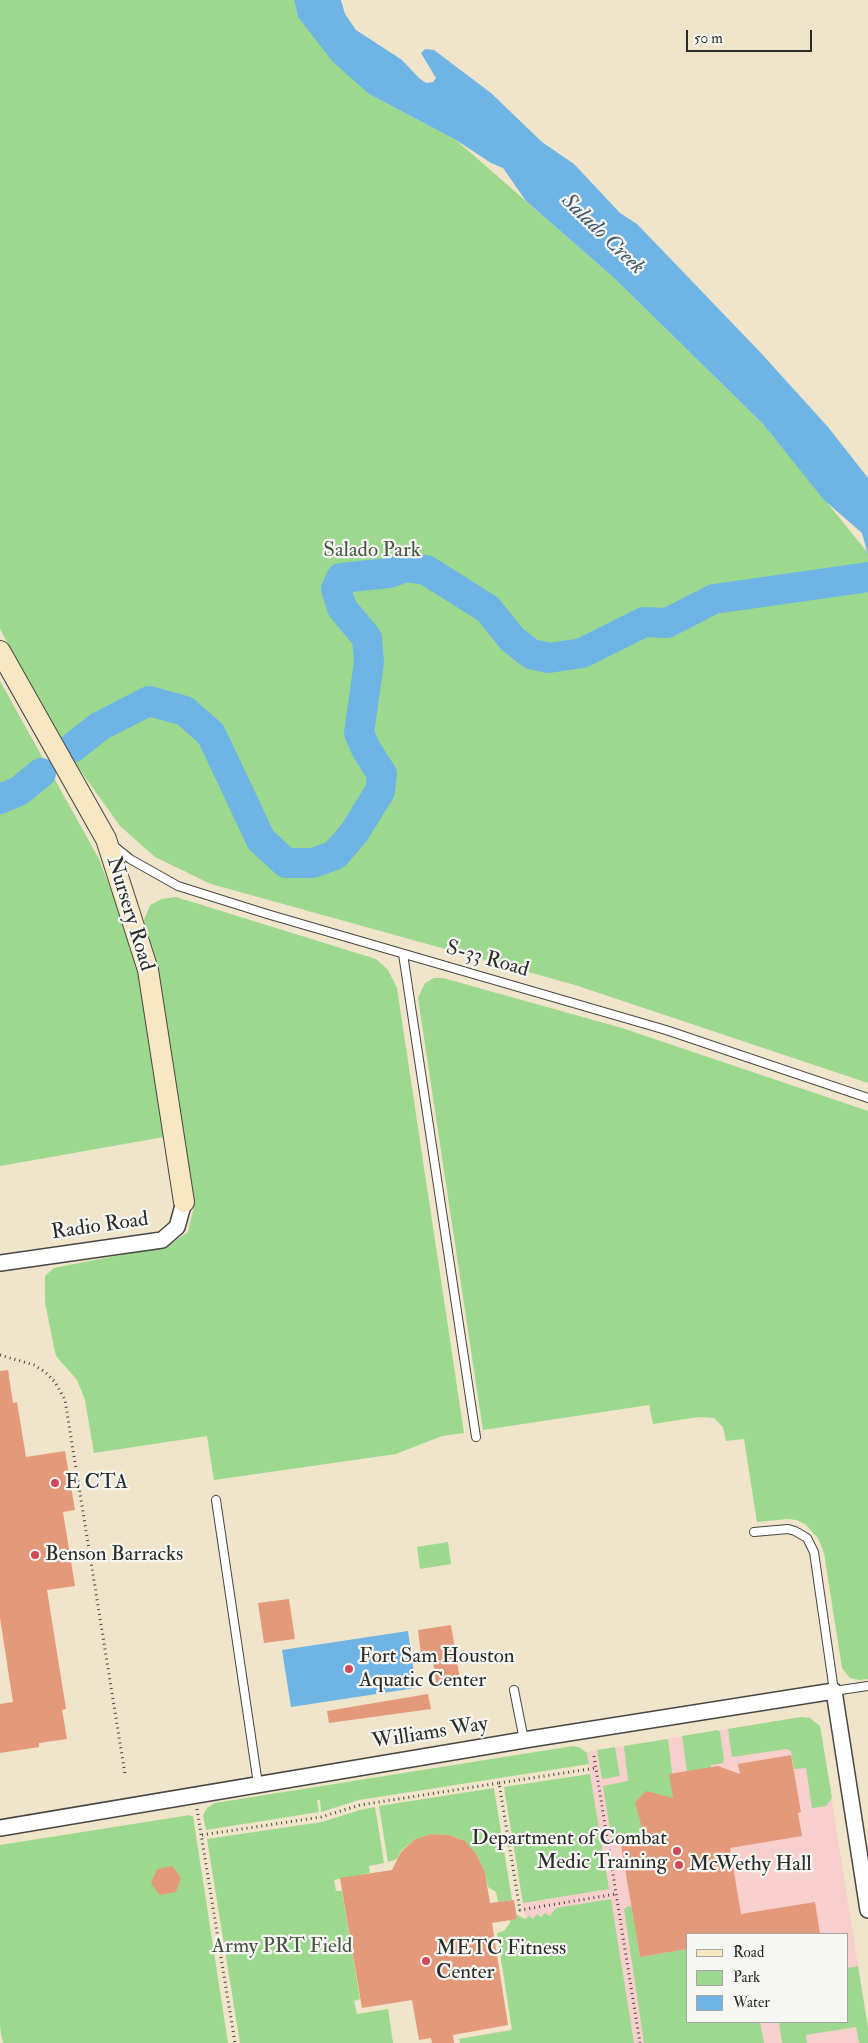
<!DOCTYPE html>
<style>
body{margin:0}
#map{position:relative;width:868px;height:2043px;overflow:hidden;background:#f0e4ca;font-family:"IM FELL Double Pica",serif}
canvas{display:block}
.legend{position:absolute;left:686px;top:1933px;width:162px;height:90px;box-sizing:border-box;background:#f6f6f2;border:1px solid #a5a5a2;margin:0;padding:6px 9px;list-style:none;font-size:15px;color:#2b2b2b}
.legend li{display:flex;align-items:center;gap:10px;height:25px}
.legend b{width:25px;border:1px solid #a5a5a2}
.scale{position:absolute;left:686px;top:30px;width:126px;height:22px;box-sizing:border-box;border:2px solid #2b2b2b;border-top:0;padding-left:6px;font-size:15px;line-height:18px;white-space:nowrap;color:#2b2b2b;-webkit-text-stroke:4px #f6f6f2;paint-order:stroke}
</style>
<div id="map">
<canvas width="868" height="2043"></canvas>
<ul class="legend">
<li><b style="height:6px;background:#f7e8c3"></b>Road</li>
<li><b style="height:14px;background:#9cd98e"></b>Park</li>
<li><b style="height:14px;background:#6eb5e5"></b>Water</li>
</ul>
<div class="scale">50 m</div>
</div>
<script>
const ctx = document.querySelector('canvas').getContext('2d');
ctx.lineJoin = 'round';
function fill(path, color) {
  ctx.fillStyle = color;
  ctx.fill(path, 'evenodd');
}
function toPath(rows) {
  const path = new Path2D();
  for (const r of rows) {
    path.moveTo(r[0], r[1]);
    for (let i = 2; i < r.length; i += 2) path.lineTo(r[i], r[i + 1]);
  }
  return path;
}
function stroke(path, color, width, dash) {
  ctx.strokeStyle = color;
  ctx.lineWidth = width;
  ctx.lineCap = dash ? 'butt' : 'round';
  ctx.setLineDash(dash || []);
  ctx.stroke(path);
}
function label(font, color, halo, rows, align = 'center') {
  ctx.font = font + ' "IM FELL Double Pica",serif';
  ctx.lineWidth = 4.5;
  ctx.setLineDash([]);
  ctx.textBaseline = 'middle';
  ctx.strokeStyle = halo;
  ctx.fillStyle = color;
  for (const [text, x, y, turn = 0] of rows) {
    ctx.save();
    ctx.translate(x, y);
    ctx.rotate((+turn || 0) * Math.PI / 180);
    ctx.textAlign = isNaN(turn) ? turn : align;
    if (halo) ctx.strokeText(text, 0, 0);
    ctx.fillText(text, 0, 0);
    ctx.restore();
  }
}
fill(toPath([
 [801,1717,810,1718,820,1726,868,2028,868,2043,460,2043,459,2039,542,2023,504,1787,590,1774,587,1752],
 [687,1934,847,1934,847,2022,687,2022]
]), '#f7d0ce');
fill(toPath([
 [0,0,294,0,298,17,369,94,456,140,614,278,763,424,868,553,868,1083,575,985,211,884,155,857,120,826,65,749,0,629],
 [0,681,99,859,114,898,139,976,164,1137,0,1166],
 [176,897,376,959,388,970,397,988,464,1433,442,1436,396,1454,214,1480,207,1436,94,1453,85,1400,77,1380,56,1356,55,1352,45,1302,45,1276,54,1268,146,1250,172,1243,188,1232,194,1206,154,958,147,938,144,920,150,905,162,899],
 [434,978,443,978,622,1028,868,1111,868,1679,860,1680,850,1678,842,1668,824,1553,818,1538,805,1524,796,1520,787,1519,757,1522,744,1439,726,1441,723,1427,714,1418,699,1417,653,1424,649,1405,483,1430,418,998,425,983],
 [448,1542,451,1564,420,1569,417,1547],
 [801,1717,810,1718,820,1726,832,1798,826,1806,812,1808,806,1768,794,1769,791,1751,787,1749,732,1757,728,1729],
 [718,1730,720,1732,724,1759,723,1763,711,1765,711,1768,687,1772,682,1736],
 [668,1739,679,1830,612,1842,603,1786,628,1781,624,1746],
 [573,1746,579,1747,587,1753,589,1764,359,1800,321,1812,320,1800,317,1800,319,1812,206,1830,203,1815,207,1808,215,1803],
 [615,1747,620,1776,602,1779,597,1750],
 [590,1774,609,1889,523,1903,504,1787],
 [494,1788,512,1900,498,1902,496,1892,488,1887,485,1873,477,1855,465,1841,449,1835,431,1834,414,1840,401,1851,397,1859,388,1862,379,1806],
 [375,1807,384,1863,369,1866,370,1873,334,1880,336,1891,342,1891,360,1999,354,2001,357,2014,388,2009,393,2043,240,2043,207,1839,322,1822,360,1810],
 [190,1815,190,1816,193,1816,228,2043,3,2043,0,2027,0,1845],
 [611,1899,634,2043,460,2043,459,2039,512,2030,497,1933,504,1931,510,1923,510,1920,517,1919,516,1914,525,1919,529,1916,533,1919,537,1914,541,1917,545,1913,550,1916,556,1908],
 [629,1906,632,1908,640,1957,687,1949,687,2022,760,2022,764,2043,644,2043,624,1909],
 [858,1966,868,2028,868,2043,859,2043,856,2027,806,2035,807,2043,782,2043,779,2022,847,2022,847,1968]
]), '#9cd98e');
fill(toPath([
 [294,0,341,0,345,14,356,30,402,60,419,78,426,83,433,82,436,78,421,53,425,49,434,50,491,93,542,142,574,164,620,213,637,224,760,352,828,427,868,478,868,555,862,533,824,500,763,424,614,278,526,201,503,168,491,163,456,140,369,94,333,62,298,17],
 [408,1631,416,1688,291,1707,282,1650]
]), '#6eb5e5');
stroke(toPath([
 [72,748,100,726,149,701,185,711,211,734,261,840,286,863,313,863,335,855,354,833,380,791,382,774,366,749,359,733,369,662,367,638,342,608,336,589,341,578,389,573,406,567,426,570,488,609,512,639,531,654,549,658,582,653,644,622,667,623,714,599,868,577],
 [0,799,19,791,41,773]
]), '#6eb5e5', 30);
fill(toPath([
 [8,1370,13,1403,17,1402,26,1457,65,1451,75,1510,63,1512,75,1586,47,1590,66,1709,62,1710,67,1739,39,1743,39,1747,0,1753,0,1704,13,1702,0,1618,0,1371],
 [289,1599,295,1639,264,1643,258,1603],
 [451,1625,460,1680,436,1683,432,1652,421,1654,418,1630],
 [428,1694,431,1709,329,1723,327,1711],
 [791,1755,801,1812,798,1813,802,1836,730,1848,741,1914,815,1902,820,1934,687,1934,687,1949,640,1957,620,1839,644,1835,635,1802,646,1791,673,1798,669,1774,718,1766,740,1774,738,1764],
 [431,1834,449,1835,465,1841,477,1855,485,1873,490,1903,514,1900,517,1919,492,1923,508,2025,453,2035,454,2043,432,2043,431,2038,419,2040,412,2000,362,2008,340,1878,392,1870,401,1852,414,1840],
 [172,1866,181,1878,176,1892,160,1895,151,1883,157,1869]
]), '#e3997a');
const lane = toPath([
 [114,846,130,859,178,886,267,914,666,1030,868,1098],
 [403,954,476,1437],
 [216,1500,258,1784],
 [754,1532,788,1529,795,1531,807,1538,814,1552,834,1691,868,1686],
 [514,1690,524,1740]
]);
const street = toPath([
 [0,1263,162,1240,177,1227,184,1202],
 [0,1828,524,1740,834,1691,868,1910]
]);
const secondary = toPath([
 [0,651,106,839,148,970,184,1202]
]);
stroke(lane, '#494743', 10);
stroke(street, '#494743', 18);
stroke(secondary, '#494743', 22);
stroke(toPath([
 [0,1355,34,1365,45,1372,55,1382,65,1400,125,1774],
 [594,1756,640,2043],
 [499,1783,596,1768],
 [197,1809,235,2043],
 [202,1835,321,1817,360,1805,499,1783,520,1910,616,1894]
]), '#494743', 3, [1, 4]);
stroke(lane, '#fff', 8);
stroke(street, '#fff', 15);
stroke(secondary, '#f7e8c3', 20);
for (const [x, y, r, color] of [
 [55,1483,5,"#d1495b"],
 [35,1555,5,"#d1495b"],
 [349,1669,5,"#d1495b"],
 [677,1851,5,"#d1495b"],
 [679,1865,5,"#d1495b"],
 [426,1961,5,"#d1495b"]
]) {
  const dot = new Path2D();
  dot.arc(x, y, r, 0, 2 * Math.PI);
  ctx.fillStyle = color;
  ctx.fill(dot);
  stroke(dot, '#f6f6f2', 2);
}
label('21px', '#475644', '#f6f6f2', [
 ["Salado Park",372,551],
 ["Army PRT Field",282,1947]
]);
label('21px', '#2b2b2b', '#f6f6f2', [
 ["Nursery Road",129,914,73],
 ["S-33 Road",487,960,16],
 ["Radio Road",100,1227,-8],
 ["Williams Way",430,1734,-9]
]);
label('21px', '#2b2b2b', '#f6f6f2', [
 ["E CTA",65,1483],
 ["Benson Barracks",45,1555],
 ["Fort Sam Houston",359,1657],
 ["Aquatic Center",359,1681],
 ["Department of Combat",667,1839,"right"],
 ["Medic Training",667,1863,"right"],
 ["McWethy Hall",689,1865],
 ["METC Fitness",436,1949],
 ["Center",436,1973]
], 'left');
label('italic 22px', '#425b6c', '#f6f6f2', [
 ["Salado Creek",602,235,44]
]);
</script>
